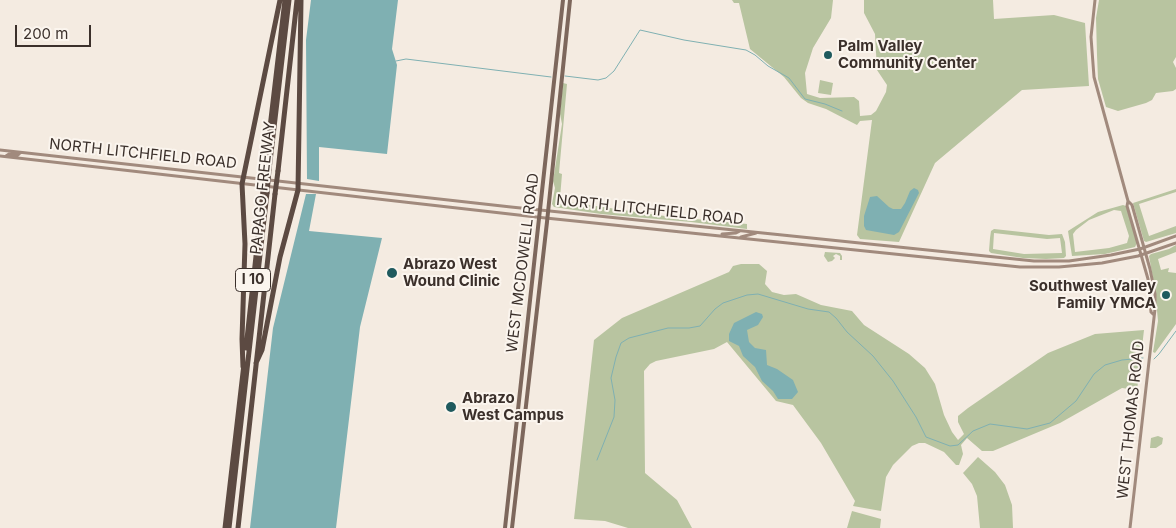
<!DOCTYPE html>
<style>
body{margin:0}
#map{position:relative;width:1176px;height:528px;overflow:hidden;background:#f4ebe1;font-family:Inter,sans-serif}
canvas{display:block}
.scale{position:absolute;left:15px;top:25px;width:76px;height:22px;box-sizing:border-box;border:2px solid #3b302b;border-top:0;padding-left:6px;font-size:15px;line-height:18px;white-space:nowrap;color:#3b302b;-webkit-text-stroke:4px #fbf5ee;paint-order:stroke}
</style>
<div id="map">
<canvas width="1176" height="528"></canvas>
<div class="scale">200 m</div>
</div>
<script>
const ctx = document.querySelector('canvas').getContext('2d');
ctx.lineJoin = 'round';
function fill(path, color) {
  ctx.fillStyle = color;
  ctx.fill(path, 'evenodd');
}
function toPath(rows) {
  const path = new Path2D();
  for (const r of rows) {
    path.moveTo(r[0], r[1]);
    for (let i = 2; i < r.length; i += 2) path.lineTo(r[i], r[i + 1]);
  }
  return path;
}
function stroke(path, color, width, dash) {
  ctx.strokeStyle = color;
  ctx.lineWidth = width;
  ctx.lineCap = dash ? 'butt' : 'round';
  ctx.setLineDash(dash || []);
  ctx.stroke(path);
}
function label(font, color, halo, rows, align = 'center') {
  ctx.font = font + ' Inter,sans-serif';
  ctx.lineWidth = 4;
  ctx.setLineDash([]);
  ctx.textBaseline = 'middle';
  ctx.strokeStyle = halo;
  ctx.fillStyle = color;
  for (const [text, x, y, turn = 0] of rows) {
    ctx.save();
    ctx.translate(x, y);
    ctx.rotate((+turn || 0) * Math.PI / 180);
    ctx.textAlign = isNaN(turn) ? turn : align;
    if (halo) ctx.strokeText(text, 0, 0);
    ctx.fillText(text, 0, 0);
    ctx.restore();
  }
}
fill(toPath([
 [732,0,833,0,831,18,813,48,805,73,807,94,820,98,854,97,859,101,860,116,871,115,876,111,886,92,887,85,877,70,875,34,864,13,864,0,993,0,994,19,1054,15,1085,23,1089,86,1022,90,935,163,899,242,860,239,857,235,872,120,860,121,857,125,826,109,808,103,801,98,784,77,750,49,739,3,734,3],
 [1099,0,1176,0,1176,57,1173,62,1176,68,1176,89,1173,91,1156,93,1152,100,1146,103,1118,111,1106,107,1098,79,1097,55,1096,18],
 [820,80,833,83,831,95,818,93],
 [563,83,567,84,559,173,562,174,560,198,561,201,665,216,747,224,747,229,691,222,601,214,554,207,552,204,555,188,553,181,562,124,560,114],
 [1176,189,1176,192,1139,204,1149,236,1176,226,1176,233,1146,242,1144,241,1133,203],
 [1123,205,1126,206,1137,243,1135,247,1105,254,1072,256,1068,231,1098,212],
 [1114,210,1121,211,1129,236,1127,243,1109,248,1075,252,1073,234,1076,230,1089,220],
 [994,229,1049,235,1062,234,1065,242,1066,256,1064,258,1046,259,1023,258,991,253,989,251,990,238,991,231],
 [994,233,1047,239,1060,238,1062,253,1024,254,993,249],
 [1176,245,1176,252,1158,259,1161,270,1169,268,1168,272,1176,273,1176,324,1155,353,1153,352,1158,321,1155,289,1149,256,1151,254,1169,249],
 [825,252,840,253,842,256,842,260,840,260,840,256,836,254,833,256,835,258,832,261,828,262,824,256],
 [741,264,759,264,767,271,765,284,772,292,784,295,796,294,821,305,852,311,864,325,909,354,925,368,935,384,944,415,952,432,958,440,964,434,958,422,958,416,968,408,1048,353,1095,334,1144,330,1137,390,1122,388,1060,423,993,451,982,451,967,438,961,445,963,454,959,465,956,465,944,452,925,443,919,443,912,446,893,465,886,477,881,511,853,506,855,501,821,443,793,405,776,401,727,342,714,349,656,361,650,364,644,371,645,473,677,500,692,528,628,528,605,521,574,519,594,340,622,318,729,272,733,266],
 [1158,436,1163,438,1162,444,1156,448,1150,448,1151,438],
 [978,457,995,472,1005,485,1012,505,1013,528,980,528,977,496,972,484,963,473],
 [852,511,881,519,880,528,847,528]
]), '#b8c4a0');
fill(toPath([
 [311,0,398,0,392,49,397,65,387,154,319,147,319,181,307,179,306,40],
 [914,188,918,190,919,193,899,232,894,235,866,230,864,226,864,216,870,197,877,196,889,207,893,209,901,209,905,203,910,191],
 [306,194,316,194,309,231,382,238,360,327,336,528,250,528,273,328],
 [756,312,762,314,763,317,758,325,747,330,749,342,755,348,766,350,767,365,777,369,793,380,798,392,792,399,778,399,773,391,762,381,755,367,743,356,739,346,729,341,729,334,734,323]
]), '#7fb0b2');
stroke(toPath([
 [396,61,406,59,551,77],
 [565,76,598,80,606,78,614,71,640,30,684,40,746,50,755,55,768,66,789,78,805,99,825,104,842,111],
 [1154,359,1159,354,1176,331],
 [597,460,614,417,615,400,611,378,616,357,621,343,629,338,668,328,689,328,700,326,715,309,723,303,747,295,758,294,808,309,829,312,836,318,847,332,873,356,893,381,916,417,926,437,950,446,958,445,973,431,990,424,1027,429,1050,423,1076,401,1094,374,1105,365,1122,360,1143,358]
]), '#7fb0b2', 1);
stroke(toPath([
 [1095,0,1091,37,1094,77,1128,201,1127,206,1148,279,1151,312,1154,315],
 [0,150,511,207,1034,261,1069,261,1111,255,1140,249,1176,236],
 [0,156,536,217,1020,267,1059,267,1102,263,1138,256,1176,243],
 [6,156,9,154,18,155,20,153],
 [1128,201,1132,205,1150,269,1155,294,1155,309,1130,528],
 [722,234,736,233,740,231],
 [741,237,756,233]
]), '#a18a7d', 3);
stroke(toPath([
 [505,528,563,0],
 [512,528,547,222,570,0]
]), '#7d675c', 4);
stroke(toPath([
 [265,170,285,0],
 [269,170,289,0],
 [278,171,297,0],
 [246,348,263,192],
 [256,363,262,350,280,257,298,190,301,0],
 [243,367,242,339,245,244,242,184,280,0],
 [225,528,244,364],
 [229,528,267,193],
 [238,528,275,194]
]), '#5c4a42', 5);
stroke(toPath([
 [263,192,265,170],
 [267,193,269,170],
 [275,194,278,171]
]), '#5c4a42', 5);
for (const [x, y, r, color] of [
 [828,55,5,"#1f5a5e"],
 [392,273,6,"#1f5a5e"],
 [1166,295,5,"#1f5a5e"],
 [451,407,6,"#1f5a5e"]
]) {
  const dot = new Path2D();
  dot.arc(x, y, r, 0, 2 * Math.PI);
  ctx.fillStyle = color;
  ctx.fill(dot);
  stroke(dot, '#fbf5ee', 2);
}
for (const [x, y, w] of [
 [253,280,35]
]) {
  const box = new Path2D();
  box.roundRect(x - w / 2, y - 11.5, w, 23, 4);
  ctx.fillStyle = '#fbf5ee';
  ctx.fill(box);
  stroke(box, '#3b302b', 1);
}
label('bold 14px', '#3b302b', null, [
 ["I 10",253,280]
]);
label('bold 15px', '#3b302b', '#fbf5ee', [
 ["Palm Valley",838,46],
 ["Community Center",838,63],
 ["Abrazo West",403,264],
 ["Wound Clinic",403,281],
 ["Southwest Valley",1156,286,"right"],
 ["Family YMCA",1156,303,"right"],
 ["Abrazo",462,398],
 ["West Campus",462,415]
], 'left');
label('15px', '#3b302b', '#fbf5ee', [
 ["NORTH LITCHFIELD ROAD",143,154,6],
 ["PAPAGO FREEWAY",263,188,-84],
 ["NORTH LITCHFIELD ROAD",650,210,6],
 ["WEST MCDOWELL ROAD",523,263,-83],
 ["WEST THOMAS ROAD",1131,420,-84]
]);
</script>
